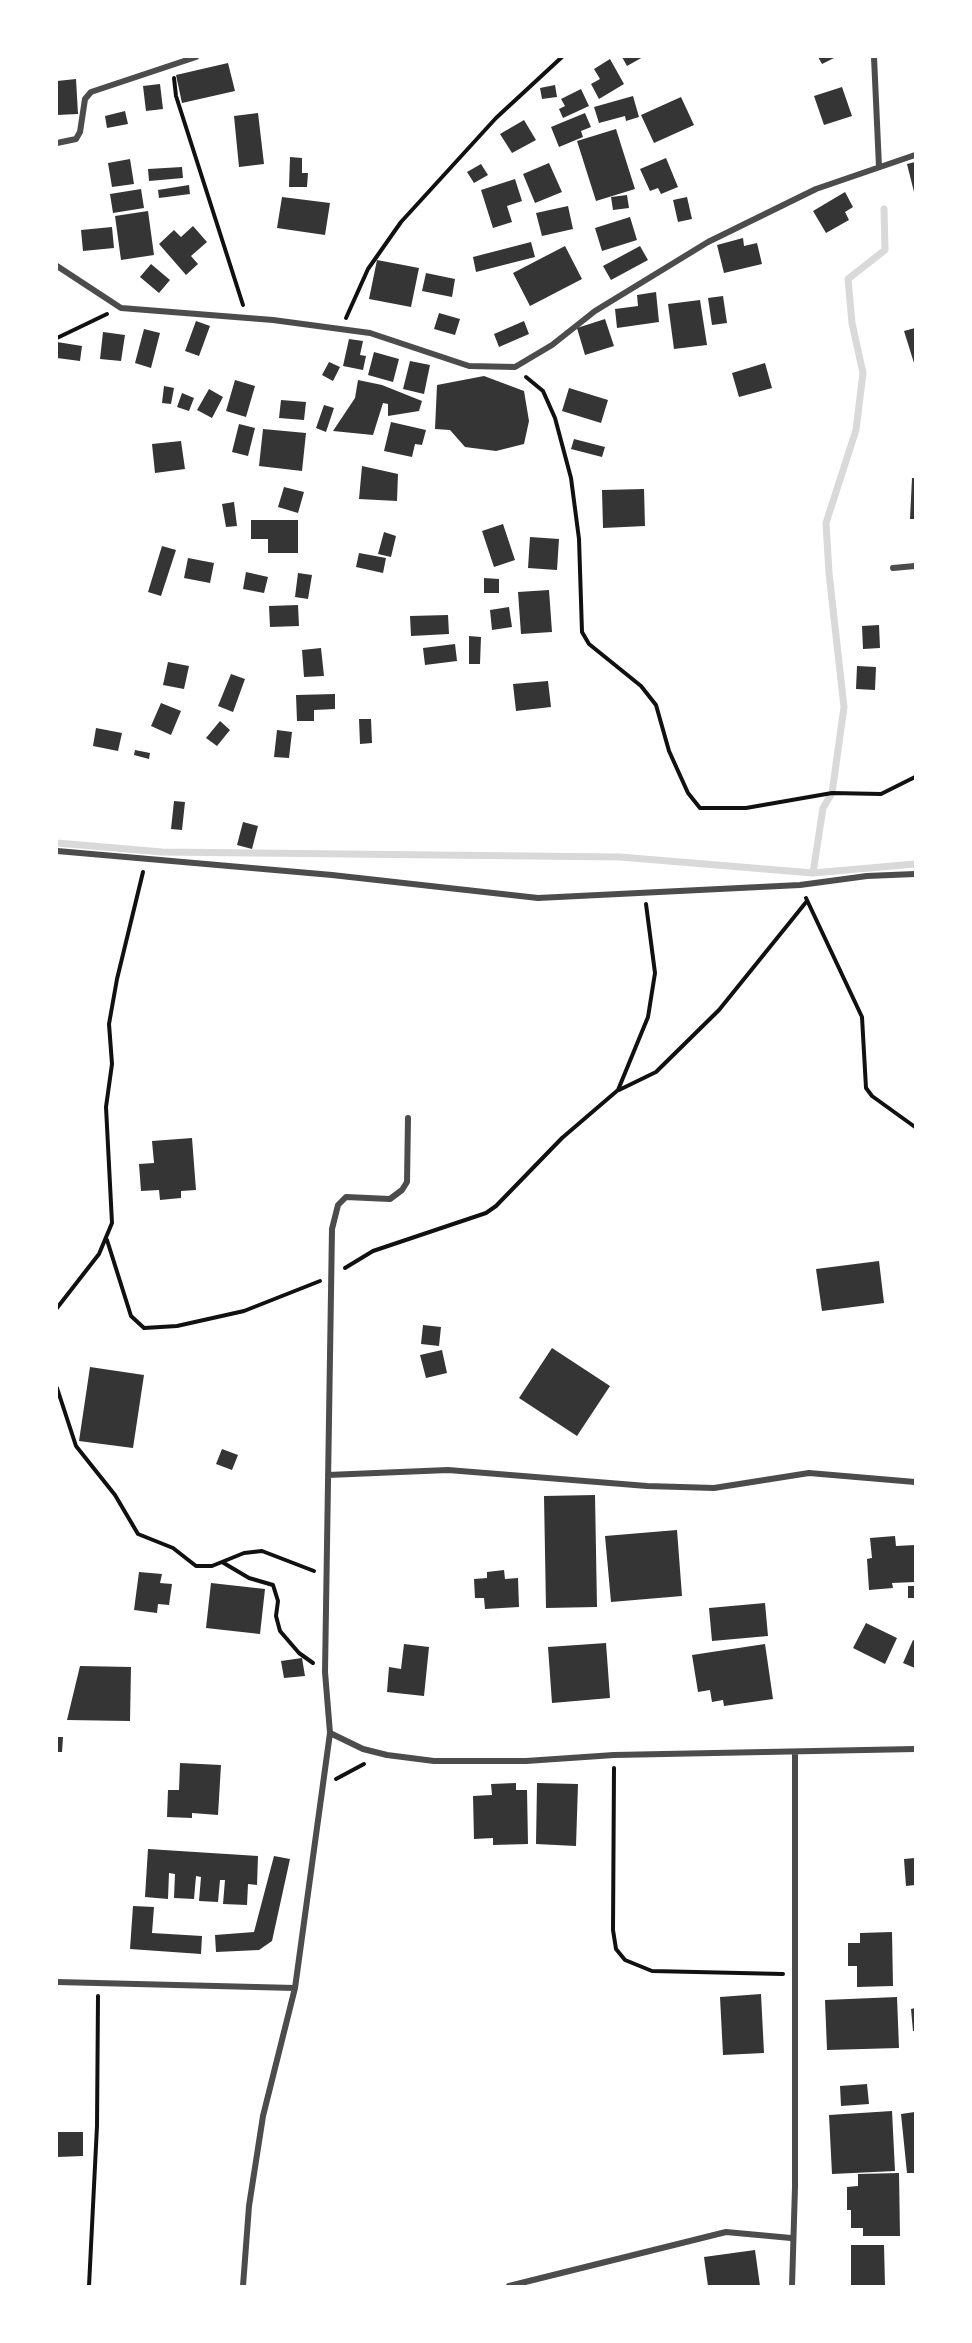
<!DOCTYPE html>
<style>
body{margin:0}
#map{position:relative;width:972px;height:2343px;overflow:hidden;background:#fff;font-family:Quicksand,sans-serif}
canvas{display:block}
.frame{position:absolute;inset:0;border:58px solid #fff;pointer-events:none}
</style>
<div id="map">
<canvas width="972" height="2343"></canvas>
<div class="frame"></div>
</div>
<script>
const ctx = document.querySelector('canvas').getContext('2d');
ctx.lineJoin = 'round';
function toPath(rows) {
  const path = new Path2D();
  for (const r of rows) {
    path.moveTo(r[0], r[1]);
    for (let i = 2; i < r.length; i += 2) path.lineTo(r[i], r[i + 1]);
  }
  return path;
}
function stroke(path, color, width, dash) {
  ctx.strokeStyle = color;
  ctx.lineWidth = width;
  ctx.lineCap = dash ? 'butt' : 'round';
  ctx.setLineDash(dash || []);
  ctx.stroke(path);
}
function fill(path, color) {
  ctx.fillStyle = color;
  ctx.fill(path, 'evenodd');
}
stroke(toPath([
 [57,843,162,852,620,857,813,873,915,864],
 [813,873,823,808,832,793,844,707,829,573,826,523,856,430,863,373,852,323,848,279,885,250,884,209]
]), '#d9d9d9', 7);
fill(toPath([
 [622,57,643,57,627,66],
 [818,57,836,57,822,64],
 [610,59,624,84,599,99,591,84,600,79,594,69],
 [228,63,235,91,182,103,176,75],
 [76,79,78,114,57,115,57,81],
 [160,84,163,109,146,111,143,86],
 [555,85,557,97,542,99,540,88],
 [842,87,852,116,824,125,814,96],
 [581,89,589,106,563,118,559,109,565,106,561,99],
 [633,96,639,117,626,121,625,116,599,123,594,107],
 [681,97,694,125,654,143,641,115],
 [125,111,128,124,107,128,105,116],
 [258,113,264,164,239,167,234,116],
 [585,113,591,127,581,131,583,137,559,147,551,127],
 [524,120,536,140,512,153,500,134],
 [616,129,635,189,596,201,577,141],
 [290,157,302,158,302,173,308,173,307,187,289,187],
 [666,158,678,187,661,194,658,188,650,191,640,169],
 [130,159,134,184,112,187,108,163],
 [915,162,915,192,914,192,907,164],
 [549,163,562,192,535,203,523,174],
 [481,164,488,175,474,183,467,172],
 [182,167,183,178,149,181,148,169],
 [515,179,522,201,507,206,512,222,493,228,481,190],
 [189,185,190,194,159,198,158,190],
 [141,189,144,208,113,213,110,194],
 [845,192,853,207,845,212,849,220,826,233,813,211],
 [627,195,629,208,613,210,611,197],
 [282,197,330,203,325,235,277,228],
 [687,197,692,219,678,222,673,200],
 [568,206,573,229,542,236,536,213],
 [148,211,154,255,121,260,115,216],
 [630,217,637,240,602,251,595,228],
 [193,226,207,242,191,256,198,264,186,275,159,244,174,230,181,237],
 [112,227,114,248,83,251,81,230],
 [743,238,744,246,757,243,762,264,724,273,717,245],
 [531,242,535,257,476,272,473,257],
 [565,246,582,279,530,306,513,273],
 [640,246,648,260,611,280,603,266],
 [377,260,419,268,411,307,369,299],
 [151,264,170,280,159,293,140,277],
 [426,273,455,279,452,297,422,291],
 [656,292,659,322,617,328,615,309,638,306,637,295],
 [723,296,727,323,712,325,708,298],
 [700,300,707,345,674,349,668,304],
 [439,313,460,319,455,335,434,329],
 [605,319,614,346,585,355,577,328],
 [196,321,210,326,199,356,185,351],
 [524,321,529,334,499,347,494,334],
 [915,328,915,363,914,363,904,331],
 [144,329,160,333,151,368,135,363],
 [103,332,125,335,121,361,100,359],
 [349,339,363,341,360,355,366,356,363,370,343,366],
 [57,342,82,346,80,361,57,358],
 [374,352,399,359,393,382,368,375],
 [410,361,430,365,424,394,403,389],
 [329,362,340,367,333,381,322,375],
 [765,363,772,388,739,397,732,373],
 [484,376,524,391,529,421,524,444,496,451,465,447,450,430,435,429,437,385],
 [235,380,255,386,246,417,226,411],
 [358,380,382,385,422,401,419,411,388,416,388,404,383,403,373,435,333,431,355,398],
 [164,386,174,388,171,404,162,403],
 [569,388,608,400,601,423,562,411],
 [209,389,223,397,212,418,197,410],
 [182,393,194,398,189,411,177,407],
 [281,400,306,402,304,420,279,418],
 [324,405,334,408,326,432,316,428],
 [391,422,426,430,422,445,415,444,412,457,384,451],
 [239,424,255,428,248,456,232,452],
 [263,429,306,433,302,471,259,466],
 [574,439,605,447,602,457,571,449],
 [181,441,185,469,155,473,152,444],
 [362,466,398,474,397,501,359,499],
 [912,478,915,478,915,519,910,519],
 [284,487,304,492,298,513,278,507],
 [644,489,645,526,603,528,602,490],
 [234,502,237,526,226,527,222,504],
 [251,520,298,520,298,553,268,553,268,539,251,539],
 [503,524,515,560,494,567,482,531],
 [384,532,396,536,391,557,378,554],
 [530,537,559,539,557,570,528,568],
 [162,546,176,550,161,596,148,592],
 [359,553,386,558,383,573,356,567],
 [188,558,214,563,210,583,184,578],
 [246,572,268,577,264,593,243,589],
 [298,573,312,575,308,599,295,597],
 [484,578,499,579,499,593,484,593],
 [549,590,552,632,521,634,518,592],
 [298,605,299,626,270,627,269,606],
 [509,607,512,627,492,630,490,610],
 [448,615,449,634,411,636,410,616],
 [879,625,880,648,863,649,862,626],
 [469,636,481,637,480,664,469,664],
 [455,644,457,661,425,665,423,648],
 [321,648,324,676,304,677,302,650],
 [168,662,189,666,184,689,163,685],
 [857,666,876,667,875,690,856,689],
 [231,674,245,679,233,712,218,706],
 [548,681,551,707,516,711,513,684],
 [335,694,335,709,314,710,314,721,297,721,296,695],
 [161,703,181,711,171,735,151,726],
 [359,719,371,719,372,743,360,744],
 [220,721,230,730,217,746,206,738],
 [96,728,122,733,118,751,93,746],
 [277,730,292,732,289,758,274,757],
 [135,750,150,753,149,759,134,755],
 [174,801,185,802,182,830,171,829],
 [243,822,258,826,252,849,237,845],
 [192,1138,196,1190,181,1191,181,1198,160,1200,159,1190,141,1191,139,1164,154,1163,152,1141],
 [879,1261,884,1303,822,1311,816,1269],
 [423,1325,441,1327,439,1346,421,1344],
 [552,1348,610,1386,577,1436,519,1398],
 [442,1350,447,1373,426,1378,420,1355],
 [90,1367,144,1375,133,1448,79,1441],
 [222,1449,238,1455,232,1470,216,1464],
 [595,1495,597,1607,546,1608,544,1496],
 [677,1530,682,1596,611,1602,605,1536],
 [895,1536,896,1546,915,1545,915,1582,892,1583,893,1588,869,1590,867,1559,872,1558,870,1538],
 [504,1570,505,1579,518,1578,519,1607,485,1609,484,1598,475,1598,474,1579,487,1578,487,1572],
 [139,1572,162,1574,160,1583,172,1584,169,1605,158,1604,157,1613,134,1610],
 [211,1583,265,1589,260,1634,206,1628],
 [908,1586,915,1586,915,1598,908,1598],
 [765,1603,768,1636,712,1641,709,1608],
 [866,1623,897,1638,885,1664,853,1648],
 [913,1640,915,1641,915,1668,903,1663],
 [606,1643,610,1698,552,1703,548,1647],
 [404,1644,429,1647,424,1696,387,1692,389,1667,401,1669],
 [765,1644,773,1699,724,1706,723,1700,712,1702,710,1690,698,1692,692,1655],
 [302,1658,305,1676,284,1678,281,1661],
 [80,1666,131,1667,130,1721,67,1720],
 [57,1737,63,1737,62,1752,57,1752],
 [180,1763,221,1765,218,1815,192,1813,192,1818,167,1817,168,1790,179,1790],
 [516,1783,516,1790,527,1790,528,1844,493,1845,493,1838,474,1839,473,1796,492,1795,491,1784],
 [537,1783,578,1784,576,1846,536,1844],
 [148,1849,258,1856,257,1885,248,1884,247,1905,223,1904,225,1880,220,1880,218,1902,199,1901,201,1877,196,1876,194,1899,174,1898,175,1874,169,1873,168,1899,145,1897],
 [274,1856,290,1859,272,1941,259,1950,216,1952,215,1935,254,1932],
 [915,1858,915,1885,906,1886,904,1859],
 [133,1906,154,1907,152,1933,202,1936,201,1954,130,1949],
 [892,1932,893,1986,857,1987,857,1966,848,1966,848,1943,860,1943,860,1933],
 [761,1994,764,2053,723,2055,720,1997],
 [897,1997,899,2048,827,2050,825,2000],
 [915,2008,915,2031,913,2031,911,2009],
 [867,2084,869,2104,841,2106,840,2086],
 [892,2111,895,2171,832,2174,829,2115],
 [915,2112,915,2173,907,2173,901,2114],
 [57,2132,83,2132,83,2156,57,2157],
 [899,2173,900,2236,863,2236,863,2228,851,2228,851,2210,847,2210,847,2187,858,2186,858,2174],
 [851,2245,884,2245,885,2286,851,2286],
 [755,2250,760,2286,708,2286,704,2257]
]), '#353535');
stroke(toPath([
 [174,78,176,96,243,305],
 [346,318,368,269,401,222,496,118,562,57],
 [57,338,107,314],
 [526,377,543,391,555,418,571,478,579,539,582,632,589,644,641,686,656,705,669,751,688,793,700,808,746,808,832,793,881,794,915,777],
 [806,898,862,1017,866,1088,872,1096,915,1127],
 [619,1090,656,1072,719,1010,807,901],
 [107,1240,131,1316,144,1328,177,1326,244,1311,320,1281],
 [345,1268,373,1251,486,1213,496,1206,562,1138,618,1090,648,1017,655,973,646,904],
 [57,1308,99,1254,112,1223,106,1107,112,1064,109,1024,117,979,143,872],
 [57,1388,76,1446,115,1495,138,1534,173,1548,196,1566,212,1566,244,1553,262,1551,314,1571],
 [222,1562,249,1578,273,1585,278,1601,276,1616,280,1631,299,1653,313,1663],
 [614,1768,613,1930,616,1949,625,1960,652,1971,783,1974],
 [336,1779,364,1764],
 [89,2286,97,2126,98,1996]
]), '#111', 4);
stroke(toPath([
 [874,57,879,167],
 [57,143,76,139,80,132,85,99,91,92,196,57],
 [57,266,121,308,273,320,370,333,469,366,515,367,552,345,595,311,708,242,816,189,915,155],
 [893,568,915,566],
 [57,851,332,875,538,898,800,885,867,876,915,874],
 [328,1475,448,1470,647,1486,714,1488,809,1473,915,1482],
 [330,1733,363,1749,387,1755,434,1761,526,1761,614,1755,915,1749],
 [57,1982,295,1988],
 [243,2286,249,2206,263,2116,295,1988,330,1733,325,1672,332,1229,338,1205,346,1197,390,1199,402,1190,407,1182,408,1118],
 [509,2286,726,2232,791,2238],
 [792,2286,795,2187,795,1752]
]), '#4c4c4c', 6);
</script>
